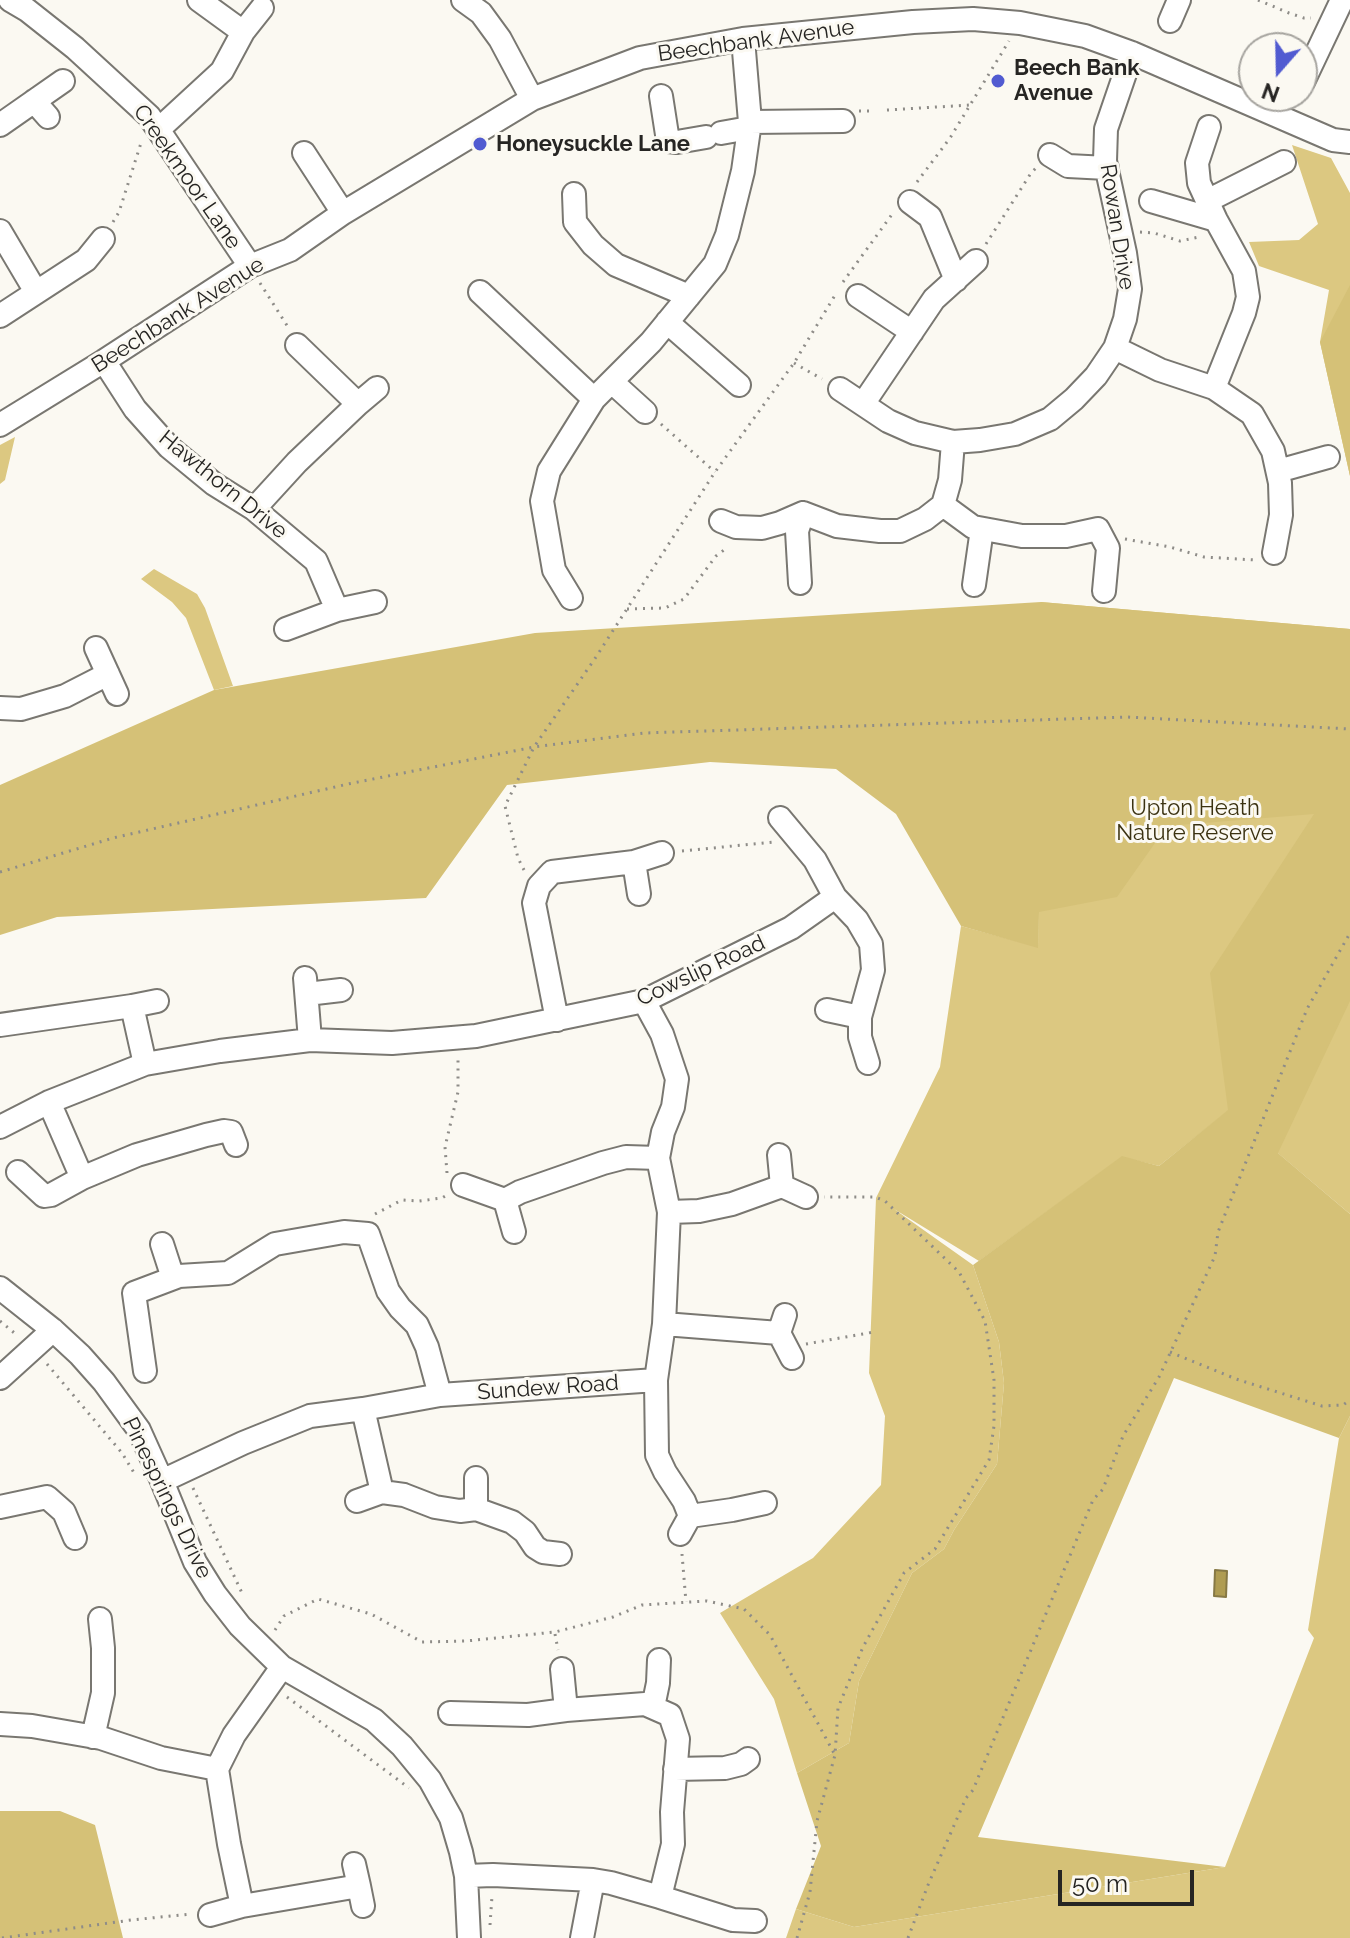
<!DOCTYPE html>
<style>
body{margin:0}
#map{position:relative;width:1350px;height:1938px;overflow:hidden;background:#fbf9f2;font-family:Raleway,sans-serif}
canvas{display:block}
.north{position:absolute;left:1238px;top:32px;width:80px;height:80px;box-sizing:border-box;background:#fbf9f2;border:2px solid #a6a49f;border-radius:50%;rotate:200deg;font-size:22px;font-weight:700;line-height:32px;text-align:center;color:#262523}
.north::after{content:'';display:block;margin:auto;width:28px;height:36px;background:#515bd1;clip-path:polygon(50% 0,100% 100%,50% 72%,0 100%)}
.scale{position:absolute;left:1058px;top:1870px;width:136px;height:36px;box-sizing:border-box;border:4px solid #262523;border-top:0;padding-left:10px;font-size:24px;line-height:28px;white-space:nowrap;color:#262523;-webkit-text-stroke:6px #fbf9f2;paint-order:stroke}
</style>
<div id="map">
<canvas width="1350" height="1938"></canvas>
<div class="north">N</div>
<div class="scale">50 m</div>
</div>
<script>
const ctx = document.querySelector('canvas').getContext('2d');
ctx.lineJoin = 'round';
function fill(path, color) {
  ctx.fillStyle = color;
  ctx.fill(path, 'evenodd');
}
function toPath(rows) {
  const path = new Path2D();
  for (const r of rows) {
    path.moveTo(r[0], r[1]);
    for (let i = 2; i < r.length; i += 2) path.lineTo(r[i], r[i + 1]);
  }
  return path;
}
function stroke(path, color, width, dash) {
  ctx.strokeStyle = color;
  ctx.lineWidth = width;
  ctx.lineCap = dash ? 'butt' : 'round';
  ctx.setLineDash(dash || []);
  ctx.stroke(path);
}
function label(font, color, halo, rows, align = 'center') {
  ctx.font = font + ' Raleway,sans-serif';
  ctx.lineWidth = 6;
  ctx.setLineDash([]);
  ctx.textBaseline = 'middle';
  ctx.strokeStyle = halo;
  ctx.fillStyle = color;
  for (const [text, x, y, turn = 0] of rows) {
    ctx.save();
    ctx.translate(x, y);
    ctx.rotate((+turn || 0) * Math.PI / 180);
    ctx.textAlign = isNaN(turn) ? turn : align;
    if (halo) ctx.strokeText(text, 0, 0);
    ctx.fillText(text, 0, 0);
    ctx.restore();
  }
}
fill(toPath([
 [1292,145,1331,158,1350,193,1350,476,1320,342,1329,290,1259,266,1249,242,1299,240,1318,224],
 [15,437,5,480,0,484,0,445],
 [154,569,197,594,205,608,233,686,214,690,186,618,172,602,141,579],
 [1041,602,1350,629,1350,1214,1228,1111,1159,1166,1122,1157,979,1261,894,1209,973,1265,999,1342,1004,1383,997,1464,954,1530,944,1549,912,1573,859,1681,849,1743,797,1773,774,1699,720,1613,813,1558,881,1485,885,1416,869,1373,876,1198,940,1067,961,926,1038,947],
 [1350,1416,1350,1938,786,1938,796,1909,854,1927,1225,1867,1314,1638,1308,1630,1339,1438]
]), '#dcc881');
fill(toPath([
 [1350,285,1350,476,1320,342],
 [1041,602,1350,629,1350,1001,1278,1153,1350,1214,1350,1416,1339,1438,1174,1378,978,1837,1225,1867,854,1927,796,1909,821,1846,797,1773,849,1743,859,1681,912,1573,944,1549,954,1530,997,1464,1004,1383,999,1342,973,1265,1122,1156,1159,1166,1228,1110,1210,973,1314,814,1167,826,1117,897,1039,912,1038,948,961,926,896,814,836,769,710,762,507,785,426,898,57,917,0,935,0,785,214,690,535,633],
 [60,1811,95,1825,123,1938,0,1938,0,1811]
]), '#d5c177');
const water = toPath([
 [1215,1570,1227,1571,1226,1597,1214,1596,1215,1570]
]);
fill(water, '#af9c52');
stroke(water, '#867844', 2);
const minor = toPath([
 [10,0,27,10,75,48,149,116,250,266],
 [463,0,481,13,500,39,532,99],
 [1170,21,1179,0],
 [243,32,262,8],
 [1304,80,1342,0],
 [661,96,668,141,677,142,706,137],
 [34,101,48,117],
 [750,122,843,121],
 [0,125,63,81],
 [1209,127,1197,163,1199,183,1216,220,1244,271,1248,297,1244,313,1214,388],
 [159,129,222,71,243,32,199,0],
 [721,133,749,128],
 [304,153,343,213],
 [1050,155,1068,166,1107,168],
 [574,194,575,222,593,245,616,265,689,296],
 [1151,201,1216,220],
 [1207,201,1284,162],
 [910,202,930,217,956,280],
 [0,231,36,292],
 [480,292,594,399],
 [858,296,912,332],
 [0,316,86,260,103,239],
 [667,322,739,385],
 [1115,348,1160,370,1214,388,1252,414,1273,451,1280,483,1281,515,1274,553],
 [104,361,135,409,169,447,214,484,254,509,316,561,337,610],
 [612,382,645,412],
 [840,389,888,421,915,433,953,442,980,440,1015,434,1050,419,1074,399,1096,376,1115,348,1125,319,1130,289,1125,253,1105,161,1106,129,1132,53],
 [358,404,377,388],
 [863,404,934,299,976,261],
 [0,425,104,361,250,266,290,250,343,213,532,99,640,58,743,39,913,22,973,19,1020,23,1085,36,1132,53,1333,140,1350,142],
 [1278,471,1328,457],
 [943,505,973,527,1022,536,1066,536,1098,529,1108,548,1104,591],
 [254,509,297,462,358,404,297,345],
 [803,513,837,526,880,531,900,531,925,519,943,505,950,480,953,442],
 [721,521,736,527,762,528,780,523,803,513],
 [800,583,797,531,803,513],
 [974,585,982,529],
 [571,598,554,570,542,501,549,471,594,399,651,342,715,264,727,235,743,171,750,122,743,39],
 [286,629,337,610,375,602],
 [96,648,117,694],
 [0,708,21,709,65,696,108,674],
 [780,818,815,860,835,897,857,920,871,944,873,970,860,1017],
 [634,862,639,894],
 [305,978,310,1040],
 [307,994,341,990],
 [644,1001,662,1034,677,1079,673,1107,663,1132,658,1158,669,1212,664,1324,656,1380,657,1455,665,1472,684,1501,690,1516,732,1510,765,1503],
 [132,1006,157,1001],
 [827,1010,860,1017,860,1037,868,1063],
 [557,1020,534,903,539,886,552,872,634,862,662,853],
 [0,1025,132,1006,145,1064],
 [49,1102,82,1178],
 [0,1127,49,1102,145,1064,220,1051,310,1040,392,1043,476,1036,644,1001,791,928,835,897],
 [779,1155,782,1186,806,1197],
 [18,1172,44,1196,51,1195,82,1178,137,1155,206,1135,224,1131,231,1132,236,1145],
 [463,1185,505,1200,514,1232],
 [505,1200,520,1192,603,1163,626,1157,658,1158],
 [669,1212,699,1211,732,1204,782,1186],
 [162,1244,173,1278],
 [0,1288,53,1330,80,1355,104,1382,139,1430,162,1481,195,1562,215,1594,240,1626,282,1667,374,1720,402,1746,430,1780,451,1818,461,1852,466,1876,469,1938],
 [785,1315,779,1333,792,1358],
 [664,1324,779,1333],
 [145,1371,134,1293,179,1276,228,1273,275,1244,344,1232,368,1234,388,1291,400,1308,417,1325,427,1347,440,1395],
 [0,1378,53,1330],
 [363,1409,382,1492,404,1495,435,1507,460,1511,476,1509,512,1522,525,1532,535,1547,543,1552,560,1554],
 [162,1481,243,1443,310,1416,363,1409,440,1395,656,1380],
 [357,1501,382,1492],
 [0,1507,47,1497,64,1512,75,1538],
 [476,1509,476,1478],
 [680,1534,690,1516],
 [282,1667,234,1735,217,1769,229,1844,242,1906,359,1886,363,1906],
 [562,1669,566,1710],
 [653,1707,658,1683,659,1660],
 [450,1713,528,1715,566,1710,645,1704,670,1715,678,1739,672,1812,673,1844,660,1897,611,1883,593,1880,493,1875,466,1876],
 [0,1724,32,1726,101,1738,161,1758,217,1769],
 [93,1737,103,1693,103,1648,100,1619],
 [675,1769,725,1768,741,1764,748,1759],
 [354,1864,359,1886],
 [660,1897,733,1920,755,1921],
 [210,1915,242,1906],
 [582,1938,593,1880]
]);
stroke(minor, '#797771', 26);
stroke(toPath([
 [1258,0,1289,13,1304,18,1311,18],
 [887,110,970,105],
 [859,111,871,111],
 [917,182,950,138,1009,41],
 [113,222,119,212,141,143],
 [1140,232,1154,233,1180,241,1199,237],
 [986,244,1031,173,1037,167],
 [843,282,893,213],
 [260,283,288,327],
 [794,363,822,379],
 [661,424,715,472],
 [1125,539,1170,547,1204,557,1255,560],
 [627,609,665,608,684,599,716,556,728,547],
 [682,851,774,842],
 [524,870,518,858,505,806,534,747,596,657,715,472,794,363,837,292],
 [0,872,113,838,348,784,534,747,645,733,1127,717,1350,729],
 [447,1173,445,1147,458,1092,458,1058],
 [375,1214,402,1200,419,1201,442,1198,447,1195],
 [0,1321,18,1336],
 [806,1344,874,1332],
 [1170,1352,1236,1379,1322,1406,1343,1405,1350,1400],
 [47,1364,122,1453,136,1476],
 [193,1488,242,1593],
 [682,1554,686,1602],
 [275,1630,284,1616,318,1599,371,1614,422,1642,466,1641,555,1632,613,1617,642,1605,707,1601,744,1609,770,1635,835,1755],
 [555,1634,558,1650],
 [287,1697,409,1788],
 [490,1925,492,1896],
 [2,1938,131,1920,191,1914],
 [797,1938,810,1892,817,1821,835,1755,838,1708,863,1647,904,1573,935,1549,989,1460,994,1426,994,1380,985,1321,959,1272,885,1201,875,1197,824,1197],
 [908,1938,928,1885,966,1798,973,1790,1093,1500,1103,1489,1123,1436,1159,1377,1215,1256,1218,1232,1307,1009,1350,933]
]), '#8e8c88', 3, [2, 6]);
stroke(minor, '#fff', 22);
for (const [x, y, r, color] of [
 [998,81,8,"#515bd1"],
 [480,144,8,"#515bd1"]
]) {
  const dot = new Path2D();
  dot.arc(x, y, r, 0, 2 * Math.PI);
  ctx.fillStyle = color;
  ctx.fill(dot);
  stroke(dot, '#fbf9f2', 3);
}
label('22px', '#262523', '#fbf9f2', [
 ["Beechbank Avenue",756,41,-8],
 ["Creekmoor Lane",187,177,55],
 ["Rowan Drive",1117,227,81],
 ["Beechbank Avenue",178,315,-32],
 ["Hawthorn Drive",223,485,39],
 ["Cowslip Road",701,971,-25],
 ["Sundew Road",548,1388,-4],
 ["Pinesprings Drive",167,1498,64]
]);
label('bold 22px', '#262523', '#fbf9f2', [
 ["Beech Bank",1014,68],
 ["Avenue",1014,93],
 ["Honeysuckle Lane",496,144]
], 'left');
label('22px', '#3b3211', '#fbf9f2', [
 ["Upton Heath",1195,808],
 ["Nature Reserve",1195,833]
]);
</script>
